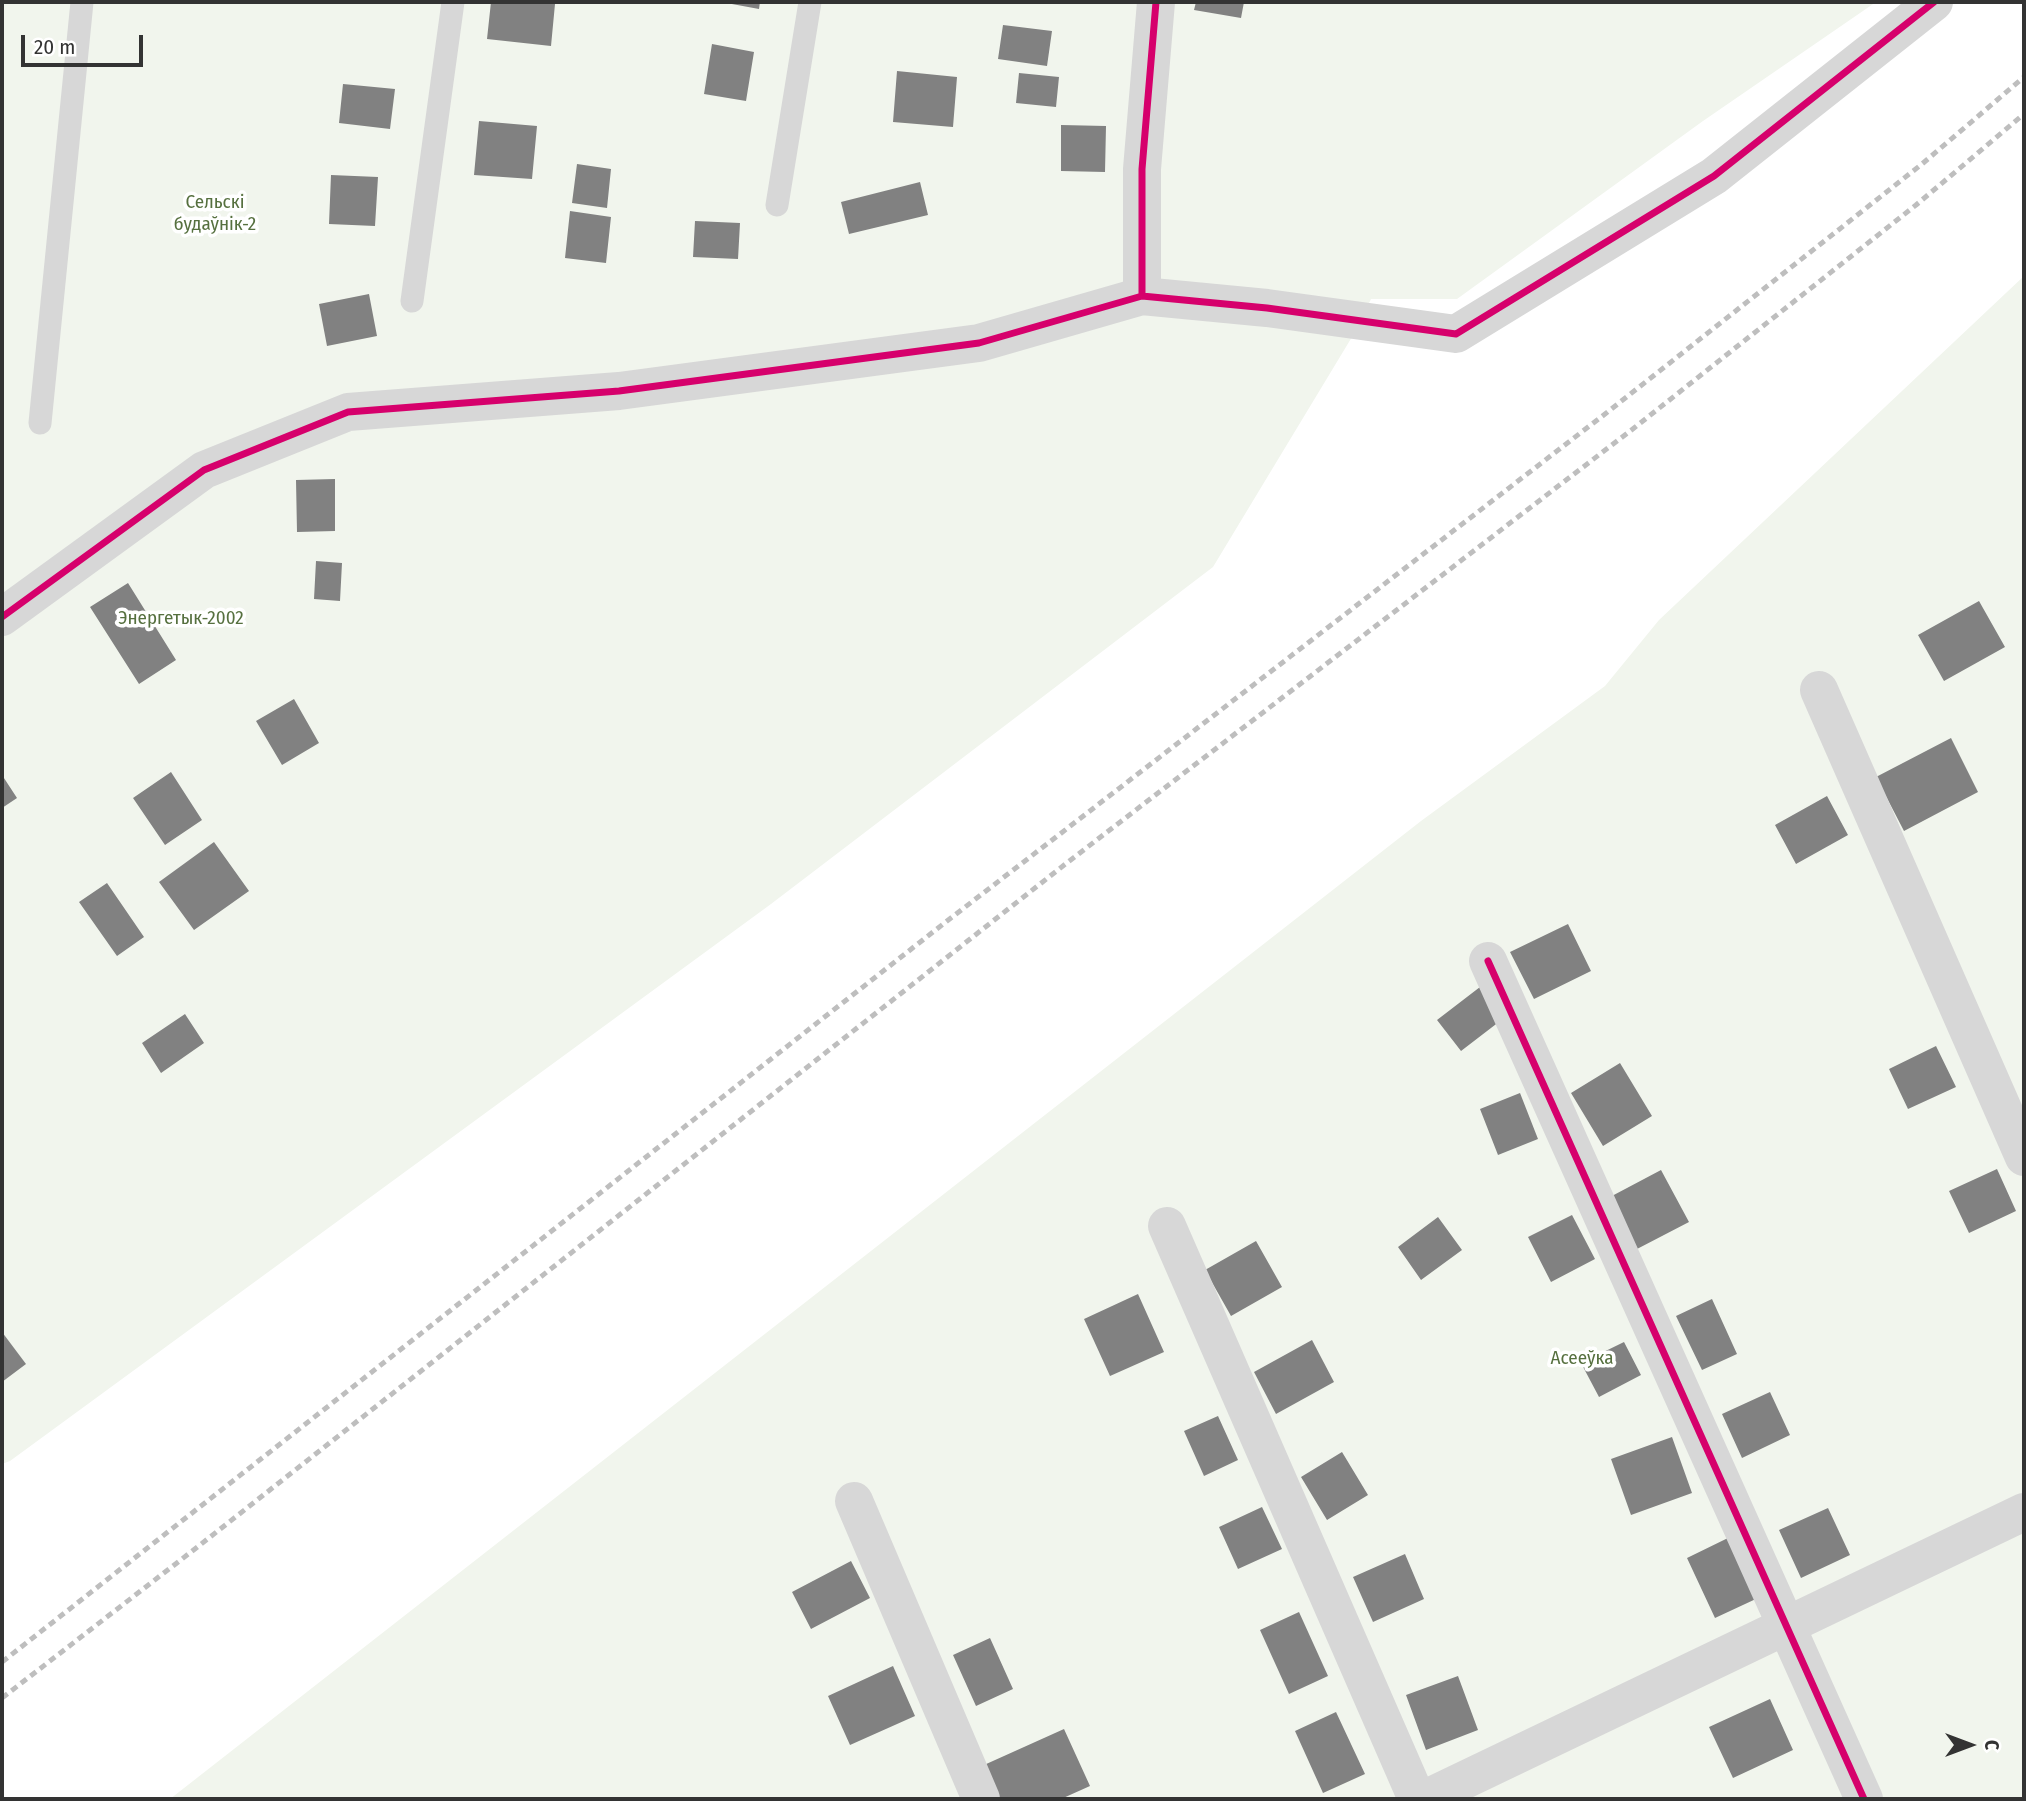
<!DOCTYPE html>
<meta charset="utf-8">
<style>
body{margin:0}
#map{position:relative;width:2026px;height:1801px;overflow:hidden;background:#fff;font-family:"Fira Sans Condensed",sans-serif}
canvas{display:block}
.frame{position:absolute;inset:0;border:4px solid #333;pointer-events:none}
.north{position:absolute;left:1935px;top:1710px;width:70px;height:70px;-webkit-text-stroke:5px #fff;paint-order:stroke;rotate:90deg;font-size:19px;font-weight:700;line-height:28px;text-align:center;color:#333}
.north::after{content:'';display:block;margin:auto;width:24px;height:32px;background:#333;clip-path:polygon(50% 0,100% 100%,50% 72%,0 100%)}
.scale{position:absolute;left:21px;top:35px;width:122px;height:32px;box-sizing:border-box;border:4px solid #333;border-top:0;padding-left:9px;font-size:21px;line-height:24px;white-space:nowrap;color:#333;-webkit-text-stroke:5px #fff;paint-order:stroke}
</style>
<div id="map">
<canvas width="2026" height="1801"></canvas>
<div class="frame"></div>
<div class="north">С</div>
<div class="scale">20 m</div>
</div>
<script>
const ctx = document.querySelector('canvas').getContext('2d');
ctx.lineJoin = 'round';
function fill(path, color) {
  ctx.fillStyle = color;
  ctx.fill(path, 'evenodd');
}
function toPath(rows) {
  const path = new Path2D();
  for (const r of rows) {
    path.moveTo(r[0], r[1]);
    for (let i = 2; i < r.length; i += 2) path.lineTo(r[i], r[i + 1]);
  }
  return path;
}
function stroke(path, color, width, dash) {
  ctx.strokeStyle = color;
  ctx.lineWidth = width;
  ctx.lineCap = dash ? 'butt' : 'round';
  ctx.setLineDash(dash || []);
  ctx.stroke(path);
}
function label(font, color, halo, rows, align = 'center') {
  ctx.font = font + ' "Fira Sans Condensed",sans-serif';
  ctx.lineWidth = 7;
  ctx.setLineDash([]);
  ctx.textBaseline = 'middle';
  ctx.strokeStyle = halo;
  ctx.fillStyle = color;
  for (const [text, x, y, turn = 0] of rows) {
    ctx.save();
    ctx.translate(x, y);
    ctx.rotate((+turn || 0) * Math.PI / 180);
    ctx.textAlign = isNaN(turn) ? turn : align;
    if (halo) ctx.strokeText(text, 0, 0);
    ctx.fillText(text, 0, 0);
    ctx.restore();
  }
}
fill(toPath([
 [2,2,1876,2,1703,121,1457,299,1371,299,1355,332,1213,567,771,904,10,1461,2,1464],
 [2024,276,2024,1799,170,1799,1421,821,1605,686,1659,620]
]), '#f1f5ed');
fill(toPath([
 [491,2,555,4,551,46,487,39],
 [721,2,760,2,759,9],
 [1196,2,1244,2,1241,18,1194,10],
 [1003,25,1052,31,1047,66,998,59],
 [712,44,754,52,746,101,704,94],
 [897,71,957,77,953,127,893,122],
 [1019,73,1059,77,1056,107,1016,103],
 [343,84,395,89,390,129,339,123],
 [479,121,537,126,532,179,474,175],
 [1061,125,1106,126,1105,172,1061,171],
 [577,164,611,169,607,208,572,203],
 [331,175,378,177,375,226,329,224],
 [920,182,928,215,849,234,841,202],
 [570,211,611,217,606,263,565,258],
 [695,221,740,223,738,259,693,257],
 [369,294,377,336,327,346,319,304],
 [335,479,335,531,297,532,296,480],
 [316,561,342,563,340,601,314,599],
 [128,583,176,660,139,684,90,607],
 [1979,601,2005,647,1944,681,1918,635],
 [294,699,319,743,282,765,256,721],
 [1951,738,1978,792,1904,831,1876,777],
 [171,772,202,820,165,845,133,798],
 [2,775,17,798,2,808],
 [1827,796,1848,835,1796,864,1775,825],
 [214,842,249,891,194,930,159,882],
 [107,883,144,937,117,956,79,902],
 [1568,924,1591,971,1534,999,1510,952],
 [1480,987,1504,1018,1461,1051,1437,1020],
 [185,1014,204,1043,161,1073,142,1043],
 [1936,1046,1956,1087,1908,1109,1889,1069],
 [1620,1063,1652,1116,1603,1146,1571,1093],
 [1520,1093,1538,1139,1498,1155,1480,1109],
 [1997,1169,2016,1211,1969,1233,1949,1191],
 [1661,1170,1689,1222,1637,1249,1610,1197],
 [1572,1215,1595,1259,1551,1282,1528,1237],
 [1438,1217,1462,1250,1421,1280,1398,1247],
 [1256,1241,1282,1287,1231,1316,1205,1270],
 [1138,1294,1164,1352,1110,1376,1084,1319],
 [1712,1299,1737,1354,1702,1370,1676,1316],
 [2,1332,26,1364,2,1382],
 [1312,1340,1334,1382,1276,1414,1254,1372],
 [1624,1342,1641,1375,1599,1397,1581,1363],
 [1770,1392,1790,1435,1742,1458,1722,1414],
 [1218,1416,1238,1460,1204,1476,1184,1431],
 [1672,1437,1692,1493,1631,1515,1611,1459],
 [1342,1452,1368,1495,1327,1520,1301,1477],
 [1262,1507,1282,1549,1238,1569,1219,1527],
 [1828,1508,1850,1555,1801,1578,1779,1530],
 [1730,1537,1758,1598,1715,1618,1687,1558],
 [1405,1554,1424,1599,1373,1622,1353,1577],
 [851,1561,870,1598,811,1629,792,1592],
 [1299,1612,1328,1676,1289,1694,1260,1630],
 [990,1638,1013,1689,976,1706,953,1655],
 [893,1666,915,1716,850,1745,828,1696],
 [1458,1676,1478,1730,1426,1750,1406,1695],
 [1770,1699,1793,1750,1733,1778,1709,1727],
 [1336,1712,1365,1774,1323,1793,1295,1731],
 [1064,1729,1090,1786,1061,1799,999,1799,984,1765]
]), '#818181');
stroke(toPath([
 [777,205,810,2],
 [412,301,453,2],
 [40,423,82,2]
]), '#d7d7d7', 23);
stroke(toPath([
 [1142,296,1267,308,1456,334,1714,176,1934,2],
 [2,617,204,470,348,412,619,391,979,343,1142,296,1142,169,1156,2],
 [1819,690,2024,1157],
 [1488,961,1864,1799],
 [1167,1226,1417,1799],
 [854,1501,981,1799],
 [1425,1799,2024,1512]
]), '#d7d7d7', 38);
stroke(toPath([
 [2,1662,947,921,1605,414,1922,164,2024,77],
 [2,1698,191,1552,1068,862,1634,428,1916,205,2024,114]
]), '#bebebe', 5, [7, 5]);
stroke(toPath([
 [1142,296,1267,308,1456,334,1714,176,1934,2],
 [2,617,204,470,348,412,619,391,979,343,1142,296,1142,169,1156,2],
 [1488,961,1864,1799]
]), '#d6006c', 7);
label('19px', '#56703f', '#fff', [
 ["Сельскі",215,203],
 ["будаўнік-2",215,225],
 ["Энергетык-2002",181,619],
 ["Асееўка",1582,1359]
]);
</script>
